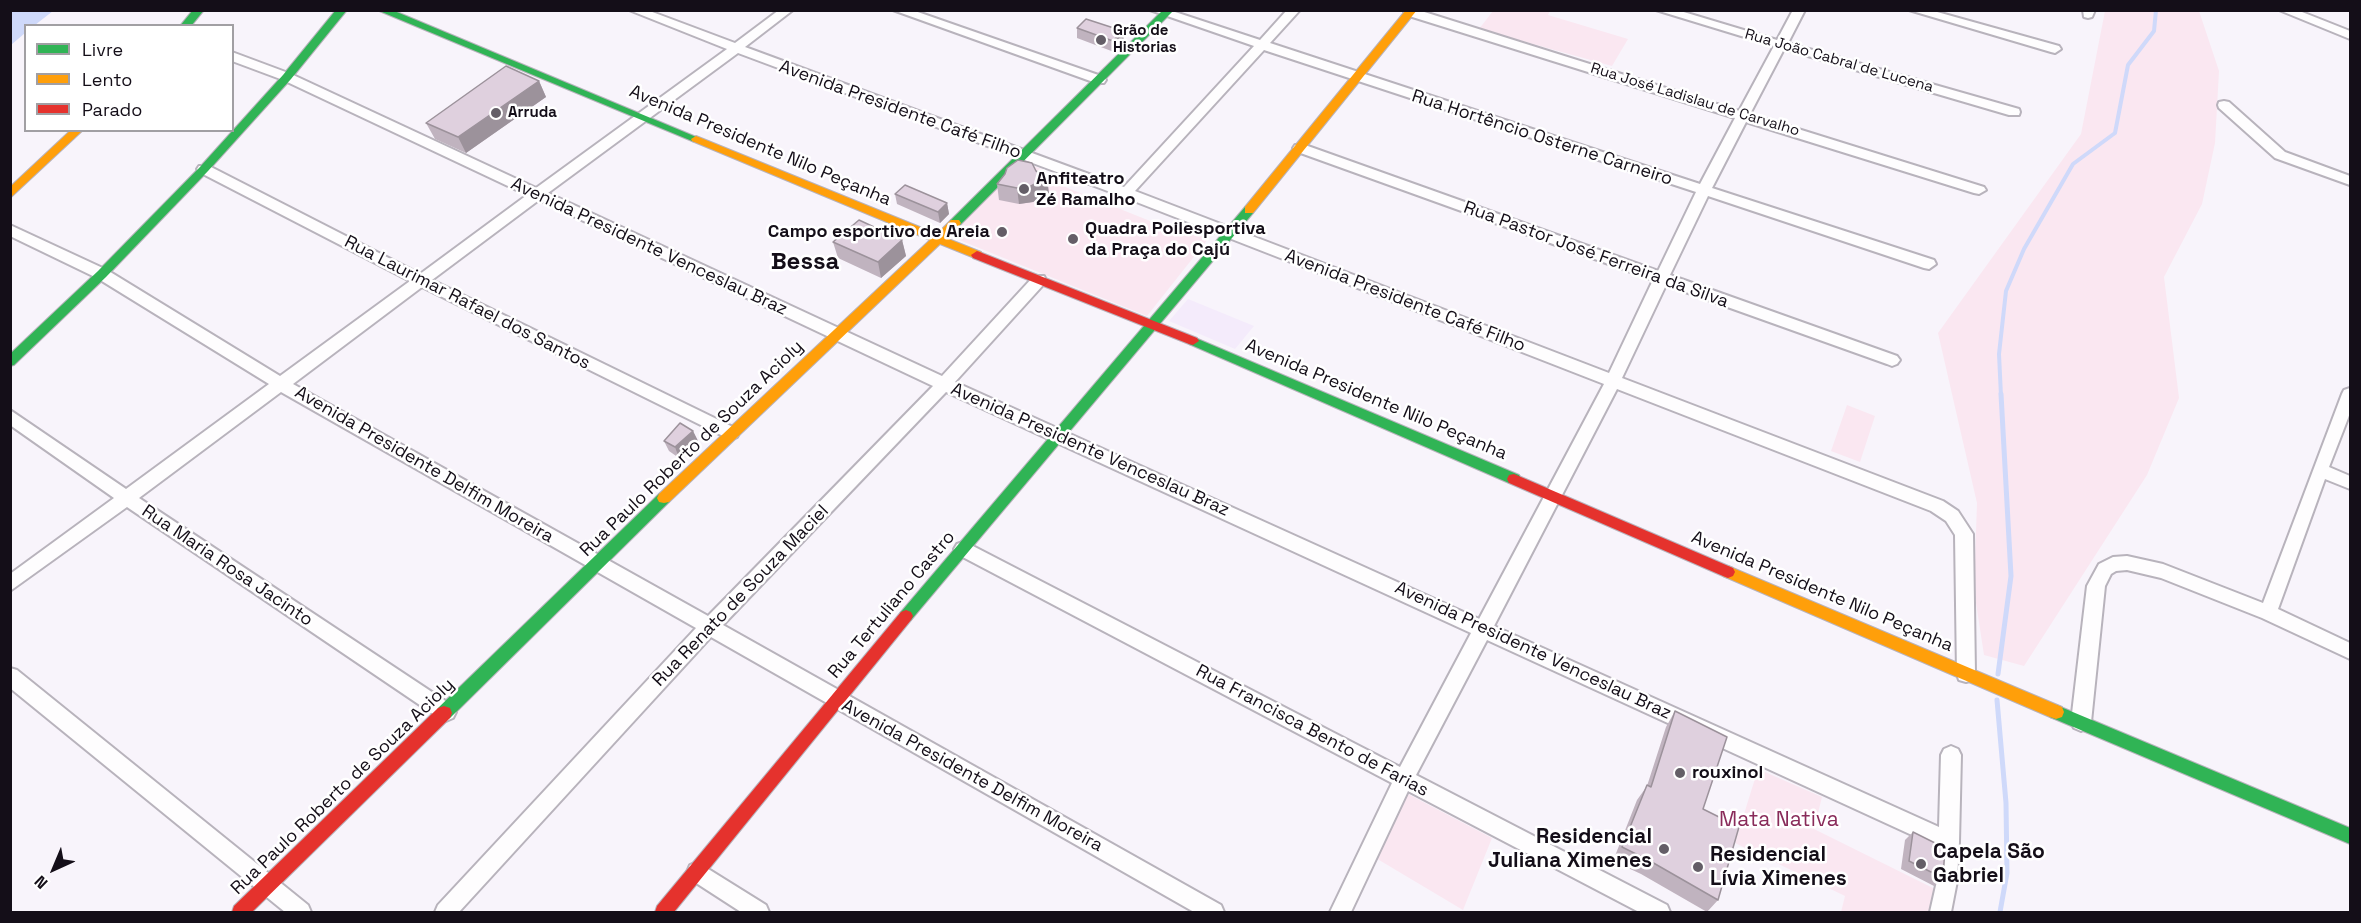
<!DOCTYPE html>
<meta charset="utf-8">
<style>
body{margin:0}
#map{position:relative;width:2361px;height:923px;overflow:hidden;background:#f8f4fb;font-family:"Space Grotesk",sans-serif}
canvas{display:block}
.frame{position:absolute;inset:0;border:12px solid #140e18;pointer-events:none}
.legend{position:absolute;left:24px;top:24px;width:210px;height:108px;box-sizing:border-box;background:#fff;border:2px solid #a19fa3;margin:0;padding:8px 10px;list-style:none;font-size:18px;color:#140e18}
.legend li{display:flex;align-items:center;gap:12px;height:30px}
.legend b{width:30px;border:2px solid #a19fa3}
.north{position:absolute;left:24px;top:839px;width:60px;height:60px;-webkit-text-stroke:4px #fff;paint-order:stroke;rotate:224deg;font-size:16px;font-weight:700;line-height:24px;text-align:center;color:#140e18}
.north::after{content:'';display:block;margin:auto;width:21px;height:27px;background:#140e18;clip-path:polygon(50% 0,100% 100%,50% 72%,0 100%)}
</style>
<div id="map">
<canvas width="2361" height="923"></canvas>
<div class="frame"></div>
<ul class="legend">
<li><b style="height:8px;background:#30b455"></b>Livre</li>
<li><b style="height:8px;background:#ff9f0a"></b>Lento</li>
<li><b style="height:8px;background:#e5322d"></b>Parado</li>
</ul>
<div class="north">N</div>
</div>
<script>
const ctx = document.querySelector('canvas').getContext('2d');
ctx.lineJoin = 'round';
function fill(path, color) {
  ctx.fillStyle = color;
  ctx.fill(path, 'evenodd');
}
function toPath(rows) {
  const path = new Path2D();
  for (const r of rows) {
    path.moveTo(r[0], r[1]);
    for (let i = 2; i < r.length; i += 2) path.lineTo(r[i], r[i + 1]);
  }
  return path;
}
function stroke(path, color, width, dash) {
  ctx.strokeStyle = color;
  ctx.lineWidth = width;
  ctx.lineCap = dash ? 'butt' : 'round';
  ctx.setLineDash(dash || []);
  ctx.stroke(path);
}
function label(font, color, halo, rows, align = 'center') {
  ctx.font = font + ' "Space Grotesk",sans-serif';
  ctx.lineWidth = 5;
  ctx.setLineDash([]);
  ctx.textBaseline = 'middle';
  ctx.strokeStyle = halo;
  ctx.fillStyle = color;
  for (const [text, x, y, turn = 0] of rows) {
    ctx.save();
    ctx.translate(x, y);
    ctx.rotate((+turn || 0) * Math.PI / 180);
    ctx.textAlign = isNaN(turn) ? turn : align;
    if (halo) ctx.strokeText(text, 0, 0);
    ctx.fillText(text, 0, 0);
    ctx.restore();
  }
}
fill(toPath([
 [1188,299,1254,326,1235,349,1169,321]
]), '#f4ebfb');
fill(toPath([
 [1493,11,1550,11,1548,15,1628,39,1612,66,1479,29],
 [2105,11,2199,11,2219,71,2215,143,2202,204,2164,277,2179,398,2147,475,2024,666,1984,655,1974,590,1977,503,1938,333,2081,134],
 [1024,162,1046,171,1040,177,1180,233,1188,225,1212,234,1147,316,947,235],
 [1847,405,1875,416,1860,462,1831,451],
 [1758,769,1822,797,1814,829,1935,889,1928,912,1841,912,1845,896,1735,843],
 [1406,793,1492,838,1463,910,1374,857]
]), '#fae7f1');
fill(toPath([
 [11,10,53,10,53,11,35,25,26,26,25,33,11,45]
]), '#cfd9fa');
stroke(toPath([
 [2001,396,1999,354,2006,291,2024,249,2073,164,2115,133,2128,65,2154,31,2156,10]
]), '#cfd9fa', 4);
stroke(toPath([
 [1998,674,2011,576,2001,394],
 [1997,700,2006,803,2007,873,2000,912]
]), '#cfd9fa', 5);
const street = toPath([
 [629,10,647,10,735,43,779,10,793,10,745,47,1124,187,1254,46,1150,10,1169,10,1260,40,1287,10,1300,10,1270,43,1700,184,1735,118,1406,15,1404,12,1418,10,1739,111,1774,46,1656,10,1677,10,1777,40,1793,10,1805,10,1788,43,2019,109,2020,112,2019,115,2009,115,1784,49,1750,114,1984,187,1986,190,1979,194,1974,193,1746,122,1712,188,1934,260,1936,264,1929,269,1924,268,1708,196,1670,275,1897,356,1900,360,1897,364,1892,366,1887,364,1666,285,1622,378,1943,501,1958,511,1973,534,1975,674,1973,680,1966,682,1959,680,1957,674,1955,535,1946,521,1931,511,1617,389,1494,626,1939,827,1941,755,1944,749,1951,746,1958,749,1961,755,1959,842,1957,881,1951,912,1930,912,1937,881,1938,847,1487,640,1416,775,1667,905,1670,912,1639,912,1408,791,1351,912,1330,912,1392,783,957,554,954,549,957,544,963,542,969,544,1400,767,1471,633,946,392,723,625,1221,905,1224,912,1194,912,711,637,459,912,435,912,438,905,696,628,281,392,139,498,453,706,456,712,453,718,446,721,439,718,127,507,10,591,10,574,114,498,10,425,10,410,126,489,269,384,97,278,10,236,10,225,107,270,280,376,410,281,199,172,197,169,199,166,209,166,420,274,527,195,283,80,232,61,232,52,291,74,536,188,727,49,629,10],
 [1264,50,1696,192,1658,271,1305,145,1295,145,1293,148,1295,151,1653,280,1609,373,1135,191,1264,50],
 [738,53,1121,196,1604,384,1479,619,955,382,1044,284,1046,280,1044,276,1034,276,942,376,548,193,738,53],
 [539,200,933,386,708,616,293,384,422,287,725,437,731,439,737,437,739,433,737,429,432,280,539,200],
 [893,10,912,10,1104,77,1106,80,1104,83,1096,83,893,10],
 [1909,10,1930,10,2059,46,2061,49,2055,53,2051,52,1909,10],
 [2083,10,2095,10,2092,17,2088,18,2084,17,2083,10],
 [2279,10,2297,10,2350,31,2350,39,2279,10],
 [2224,101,2229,102,2285,152,2350,176,2350,185,2275,158,2219,108,2218,105,2219,102,2224,101],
 [2350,388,2350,413,2329,467,2350,476,2350,489,2325,479,2278,609,2350,643,2350,659,2262,618,2161,578,2127,570,2116,571,2111,574,2105,586,2091,722,2088,728,2081,731,2074,728,2071,722,2087,586,2099,564,2113,557,2127,556,2163,564,2263,603,2342,394,2344,390,2350,388],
 [10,668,17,670,308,905,311,912,285,912,10,688,10,668],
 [697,862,766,905,769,912,741,912,690,879,687,872,690,865,697,862]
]);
const fast = toPath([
 [193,10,204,10,191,26,180,26,193,10],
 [336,10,347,10,291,79,208,171,106,277,14,365,10,366,10,354,98,271,200,167,283,75,336,10],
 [377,10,392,10,701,139,696,142,692,141,377,10],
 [1163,10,1174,10,959,226,951,226,949,223,951,220,1163,10],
 [1249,206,1253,207,1253,213,911,620,906,622,901,620,899,616,901,612,1245,207,1249,206],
 [1193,337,1519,475,1521,479,1519,483,1509,483,1189,344,1187,341,1193,337],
 [664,493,669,494,671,498,669,502,450,718,444,720,438,718,436,713,438,708,659,494,664,493],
 [2056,705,2350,828,2350,844,2050,717,2048,712,2050,707,2056,705]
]);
const slow = toPath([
 [1406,10,1417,10,1253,213,1245,213,1245,207,1406,10],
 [71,130,83,130,10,198,10,187,71,130],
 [696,136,937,234,951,220,959,220,961,223,959,226,946,238,981,252,983,255,977,259,940,244,669,502,664,503,659,502,657,498,659,494,930,240,692,141,691,139,696,136],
 [1728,566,2062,707,2064,712,2062,717,2056,719,2050,717,1723,576,1721,572,1723,568,1728,566]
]);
const jam = toPath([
 [977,251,1197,338,1199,341,1193,345,1189,344,973,258,971,255,977,251],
 [1514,474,1733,568,1735,572,1733,576,1728,578,1723,576,1509,483,1507,479,1509,475,1514,474],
 [906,610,911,612,913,616,911,620,674,912,655,912,657,906,901,612,906,610],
 [444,706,450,708,452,713,450,718,252,912,232,912,234,906,438,708,444,706]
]);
stroke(street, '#b8b3bc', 4);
stroke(fast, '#b8b3bc', 2);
stroke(slow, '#b8b3bc', 2);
stroke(jam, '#b8b3bc', 2);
fill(street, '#fefdfe');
fill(fast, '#30b455');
fill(slow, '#ff9f0a');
fill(jam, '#e5322d');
fill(toPath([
 [1077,28,1124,42,1114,52,1077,38],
 [539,81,546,97,466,153,435,139,426,123],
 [997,184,1049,193,1033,202,1019,204,999,200],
 [895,194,947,203,949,214,940,223,897,204],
 [902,240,906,256,881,278,838,258,833,242],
 [693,431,698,441,679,458,669,451,664,441],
 [1675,711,1703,809,1718,900,1707,912,1641,874,1613,861,1637,800,1647,786,1666,727],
 [1913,832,1943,878,1934,886,1901,869,1905,840]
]), '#c0b3bf');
fill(toPath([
 [1123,31,1124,42,1114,52,1113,41],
 [539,81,546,97,466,153,458,137],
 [1047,177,1049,193,1033,202,1019,204,1017,188],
 [947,203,949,214,940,223,938,212],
 [902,240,906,256,881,278,878,262],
 [693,431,698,441,679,458,675,447]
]), '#9c929b');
const building = toPath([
 [1086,19,1123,31,1113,41,1077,28,1086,19],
 [506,66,539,81,458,137,426,123,506,66],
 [1018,160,1032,163,1036,171,1047,177,1031,186,1017,188,997,184,1005,174,1007,168,1018,160],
 [905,185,947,203,938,212,895,194,905,185],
 [859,220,902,240,878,262,833,242,859,220],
 [680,423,693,431,675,447,664,441,680,423],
 [1675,711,1727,737,1703,809,1739,827,1718,900,1650,861,1622,847,1647,785,1651,787,1675,711],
 [1913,832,1945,848,1943,878,1909,861,1913,832]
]);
fill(building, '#dfd0de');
stroke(building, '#9c929b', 1.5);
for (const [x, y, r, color] of [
 [1101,40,6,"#645e67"],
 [496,113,6,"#645e67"],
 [1024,189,6,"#645e67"],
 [1002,232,6,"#645e67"],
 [1073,239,6,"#645e67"],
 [1680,773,6,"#645e67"],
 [1664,849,6,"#645e67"],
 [1921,864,6,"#645e67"],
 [1698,867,6,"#645e67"]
]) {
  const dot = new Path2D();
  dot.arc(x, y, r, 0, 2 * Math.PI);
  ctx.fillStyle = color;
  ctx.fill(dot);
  stroke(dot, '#fff', 2);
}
label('bold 15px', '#140e18', '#fff', [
 ["Grão de",1113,31],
 ["Historias",1113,48],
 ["Arruda",508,113]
], 'left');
label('15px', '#140e18', '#fff', [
 ["Rua João Cabral de Lucena",1839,61,16],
 ["Rua José Ladislau de Carvalho",1695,100,17]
]);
label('18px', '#140e18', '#fff', [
 ["Avenida Presidente Café Filho",900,110,20],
 ["Rua Hortêncio Osterne Carneiro",1542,138,18],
 ["Avenida Presidente Nilo Peçanha",760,146,23],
 ["Avenida Presidente Venceslau Braz",649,247,25],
 ["Rua Pastor José Ferreira da Silva",1596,255,20],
 ["Avenida Presidente Café Filho",1405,301,21],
 ["Rua Laurimar Rafael dos Santos",467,303,27],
 ["Avenida Presidente Nilo Peçanha",1376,400,23],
 ["Rua Paulo Roberto de Souza Acioly",692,449,-44],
 ["Avenida Presidente Venceslau Braz",1090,450,24],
 ["Avenida Presidente Delfim Moreira",424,465,30],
 ["Rua Maria Rosa Jacinto",227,566,34],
 ["Avenida Presidente Nilo Peçanha",1822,592,23],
 ["Rua Renato de Souza Maciel",741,596,-46],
 ["Rua Tertuliano Castro",892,605,-50],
 ["Avenida Presidente Venceslau Braz",1533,651,25],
 ["Rua Francisca Bento de Farias",1312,731,28],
 ["Avenida Presidente Delfim Moreira",972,776,29],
 ["Rua Paulo Roberto de Souza Acioly",343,787,-44]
]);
label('bold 18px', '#140e18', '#fff', [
 ["Anfiteatro",1036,179],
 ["Zé Ramalho",1036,200],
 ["Quadra Poilesportiva",1085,229],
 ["da Praça do Cajú",1085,250],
 ["Campo esportivo de Areia",990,232,"right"],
 ["rouxinol",1692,773]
], 'left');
label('21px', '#892b5a', '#fff', [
 ["Mata Nativa",1779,820]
]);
label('bold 21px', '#140e18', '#fff', [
 ["Residencial",1652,837,"right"],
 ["Juliana Ximenes",1652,861,"right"],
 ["Capela São",1933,852],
 ["Gabriel",1933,876],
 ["Residencial",1710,855],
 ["Lívia Ximenes",1710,879]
], 'left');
label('bold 24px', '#140e18', '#fff', [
 ["Bessa",805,262]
]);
</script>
